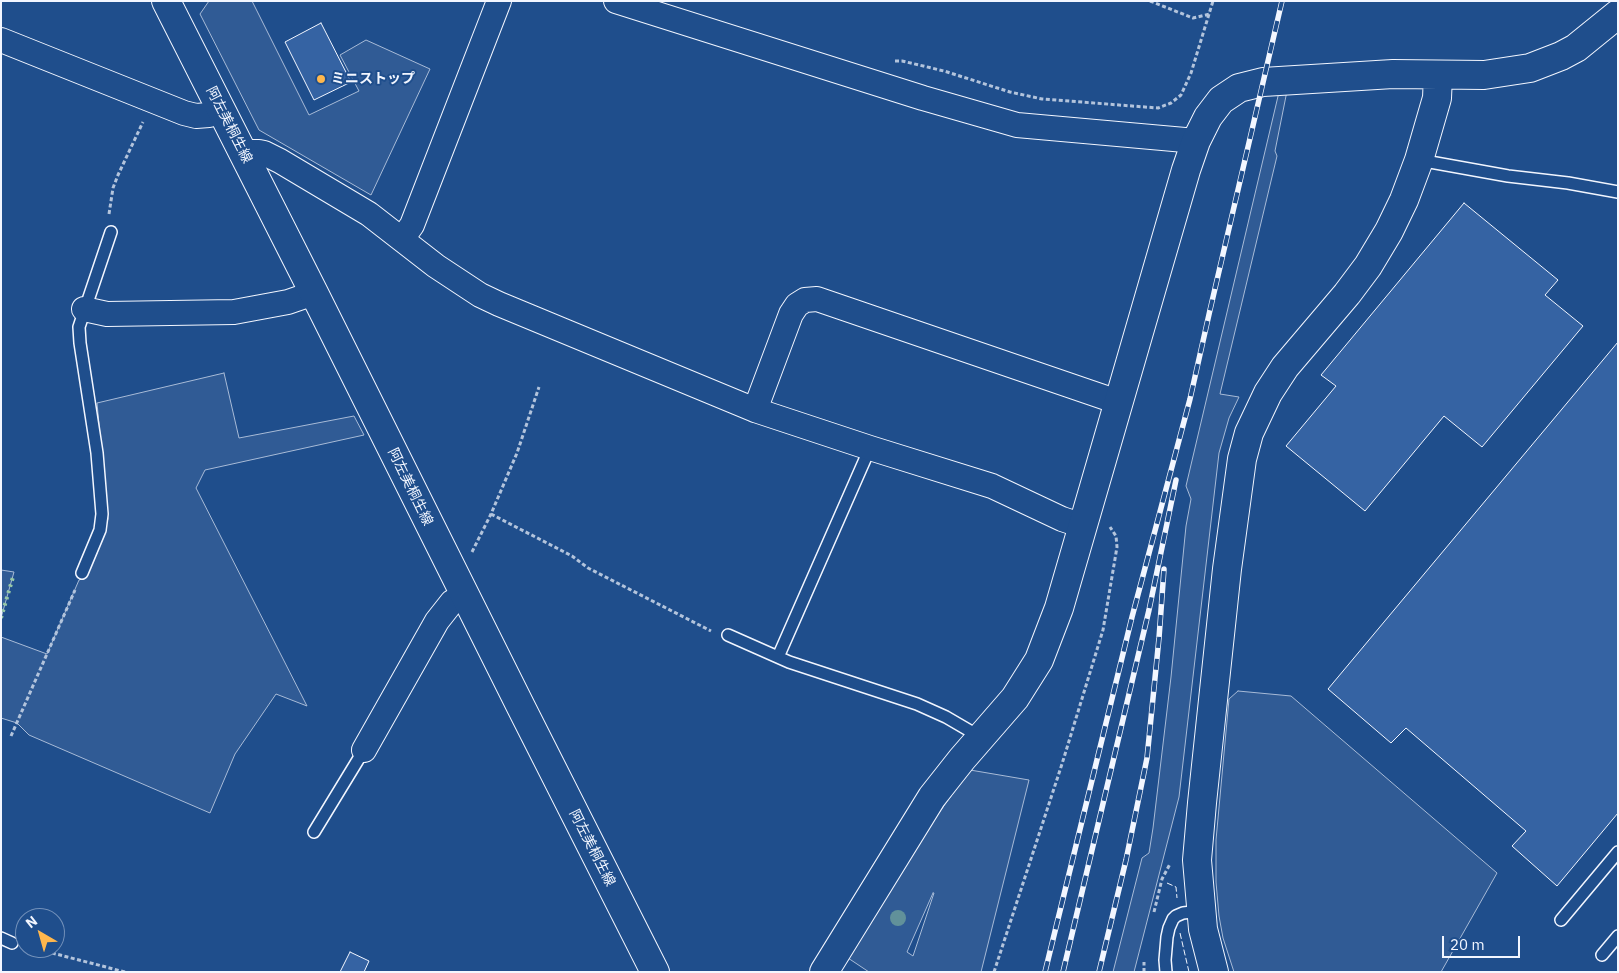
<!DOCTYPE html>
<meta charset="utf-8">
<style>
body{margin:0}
#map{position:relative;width:1619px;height:973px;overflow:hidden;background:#1f4e8c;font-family:"IBM Plex Sans",sans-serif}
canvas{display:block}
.frame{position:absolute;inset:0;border:2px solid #f2f6ff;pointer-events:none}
.north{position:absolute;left:15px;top:908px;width:50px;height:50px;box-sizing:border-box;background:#1f4e8c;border:1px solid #7391ba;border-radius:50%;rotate:322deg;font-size:14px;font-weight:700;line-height:20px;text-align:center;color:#f2f6ff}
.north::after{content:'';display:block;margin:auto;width:18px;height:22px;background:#ffb74d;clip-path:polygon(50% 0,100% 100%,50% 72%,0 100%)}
.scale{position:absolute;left:1442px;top:936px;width:78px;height:22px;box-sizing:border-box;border:2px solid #f2f6ff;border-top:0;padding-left:6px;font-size:15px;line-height:18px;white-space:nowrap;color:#f2f6ff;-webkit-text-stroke:4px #1f4e8c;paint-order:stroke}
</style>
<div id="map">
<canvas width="1619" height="973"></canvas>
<div class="frame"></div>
<div class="north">N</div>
<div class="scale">20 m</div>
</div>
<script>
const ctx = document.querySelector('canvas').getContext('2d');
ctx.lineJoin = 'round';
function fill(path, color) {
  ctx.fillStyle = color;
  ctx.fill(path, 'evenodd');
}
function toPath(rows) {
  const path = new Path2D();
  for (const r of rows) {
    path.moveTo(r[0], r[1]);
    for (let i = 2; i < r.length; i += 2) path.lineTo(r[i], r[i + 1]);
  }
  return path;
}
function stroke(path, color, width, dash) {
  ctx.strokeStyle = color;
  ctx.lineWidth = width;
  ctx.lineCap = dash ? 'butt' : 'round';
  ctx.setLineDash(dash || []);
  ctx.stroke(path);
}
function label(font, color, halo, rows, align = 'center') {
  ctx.font = font + ' "IBM Plex Sans","Noto Sans JP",sans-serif';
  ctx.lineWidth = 4;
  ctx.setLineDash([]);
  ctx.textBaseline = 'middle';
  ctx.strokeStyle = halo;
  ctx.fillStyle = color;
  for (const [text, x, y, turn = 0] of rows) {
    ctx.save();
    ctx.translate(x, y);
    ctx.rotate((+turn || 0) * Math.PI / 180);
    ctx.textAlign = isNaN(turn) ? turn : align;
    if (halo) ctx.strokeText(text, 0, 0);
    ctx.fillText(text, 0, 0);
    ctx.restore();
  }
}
const built = toPath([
 [209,1,252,1,309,115,359,91,340,55,366,40,430,69,371,195,259,130,200,14,209,1],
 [1287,91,1275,151,1277,156,1220,394,1239,397,1229,418,1219,453,1179,797,1134,972,1113,972,1142,858,1149,853,1153,828,1171,677,1186,526,1191,499,1186,486,1279,92,1287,91],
 [224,373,239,438,354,416,364,435,205,470,196,488,307,706,276,694,235,754,210,813,29,735,17,723,1,718,1,637,47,654,79,580,85,578,97,553,108,519,97,403,224,373],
 [1,570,14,572,1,618,1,570],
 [1238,691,1291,696,1497,873,1441,972,1234,972,1223,938,1219,916,1216,882,1216,840,1229,699,1238,691],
 [970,770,1029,780,981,972,869,972,845,956,933,821,970,770],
 [933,893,934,893,913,956,907,952,933,893]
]);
fill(built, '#305b95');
stroke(built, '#a8bbd7', 1);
const building = toPath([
 [321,23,351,82,314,100,285,42,321,23],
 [1464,203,1558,280,1545,295,1583,326,1482,447,1444,416,1365,511,1286,446,1336,386,1321,375,1464,203],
 [1618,342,1618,813,1557,886,1512,846,1526,831,1406,728,1391,743,1328,689,1618,342],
 [350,952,369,961,364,972,340,972,350,952]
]);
fill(building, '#3563a3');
stroke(building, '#f2f6ff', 1);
const service = toPath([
 [1419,160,1508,176,1568,183,1618,192],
 [82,573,100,530,102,514,97,453,80,343,79,327,111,232],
 [728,635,789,662,917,704,946,717,982,738],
 [778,657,870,448],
 [314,832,364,750],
 [1561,920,1618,852],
 [1,938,12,943],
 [1602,955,1618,936],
 [1166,972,1165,960,1167,937,1169,928,1173,919,1176,916,1183,913,1201,911]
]);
const minor = toPath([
 [616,1,923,98,1017,125,1196,141],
 [1,40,184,113,196,116,209,115,222,111],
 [243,152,259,152,264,153,280,161,369,214,436,266,480,295,499,304,755,410,870,448,992,486,1062,519,1083,526],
 [402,239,412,225,499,1],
 [84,309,107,314,234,312,288,302,314,293],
 [755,410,791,314,797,305,805,300,817,299,1118,402],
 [364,750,437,621,452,602,465,595]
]);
const tertiary = toPath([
 [824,972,932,797,962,759,1015,698,1039,660,1059,608,1186,170,1196,141,1208,117,1221,100,1239,88,1263,82,1393,74,1484,75,1530,68,1561,56,1576,48,1618,14],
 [1214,972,1203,929,1197,860,1202,803,1227,569,1242,459,1249,433,1268,393,1285,367,1347,294,1368,266,1389,231,1404,200,1419,160,1437,98,1438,75]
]);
const secondary = toPath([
 [166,1,314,293,521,707,655,972]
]);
stroke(service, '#f2f6ff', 14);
stroke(minor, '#f2f6ff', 26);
stroke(tertiary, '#f2f6ff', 30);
stroke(secondary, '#f2f6ff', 30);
stroke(toPath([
 [1150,1,1193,18,1210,14],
 [895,61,902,61,944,71,1010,92,1042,99,1158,108,1171,103,1181,95,1191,73,1213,1],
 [109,214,113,188,118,175,143,122],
 [491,514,572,556,588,568,711,631],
 [472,552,491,514,517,453,539,387],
 [11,736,75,590],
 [1154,912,1162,879,1170,864],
 [33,948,125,972],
 [994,972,1062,764,1103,630,1117,547,1116,536,1110,527],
 [1144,972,1144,962]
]), '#b3c4dc', 3, [4, 2.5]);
stroke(service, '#1f4e8c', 11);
stroke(minor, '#1f4e8c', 24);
stroke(tertiary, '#1f4e8c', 28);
stroke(secondary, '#1f4e8c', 28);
const rail = toPath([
 [1045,972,1132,617,1190,399,1210,310,1282,1],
 [1063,972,1149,610,1176,480],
 [1099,972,1126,860,1147,758,1159,638,1164,569]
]);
stroke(rail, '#f2f6ff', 5.5);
stroke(rail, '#1f4e8c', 4, [11]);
stroke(toPath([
 [1,618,13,577]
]), '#97c8a6', 4, [2.5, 4]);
stroke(toPath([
 [1167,883,1176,887,1177,898],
 [1180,933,1189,972]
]), '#f2f6ff', 1, [6, 2.5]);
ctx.fillStyle = '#61919a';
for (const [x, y] of [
 [898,918]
]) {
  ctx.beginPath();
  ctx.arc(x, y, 8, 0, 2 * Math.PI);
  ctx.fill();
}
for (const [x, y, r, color] of [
 [321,79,5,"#ffb74d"]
]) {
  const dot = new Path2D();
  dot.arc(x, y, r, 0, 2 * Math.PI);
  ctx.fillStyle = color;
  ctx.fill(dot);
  stroke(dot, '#1f4e8c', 2);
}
label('bold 14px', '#f2f6ff', '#1f4e8c', [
 ["ミニストップ",331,79]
], 'left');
label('14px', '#f2f6ff', '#1f4e8c', [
 ["阿左美桐生線",229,125,63],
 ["阿左美桐生線",410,487,64],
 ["阿左美桐生線",592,848,63]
]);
</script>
